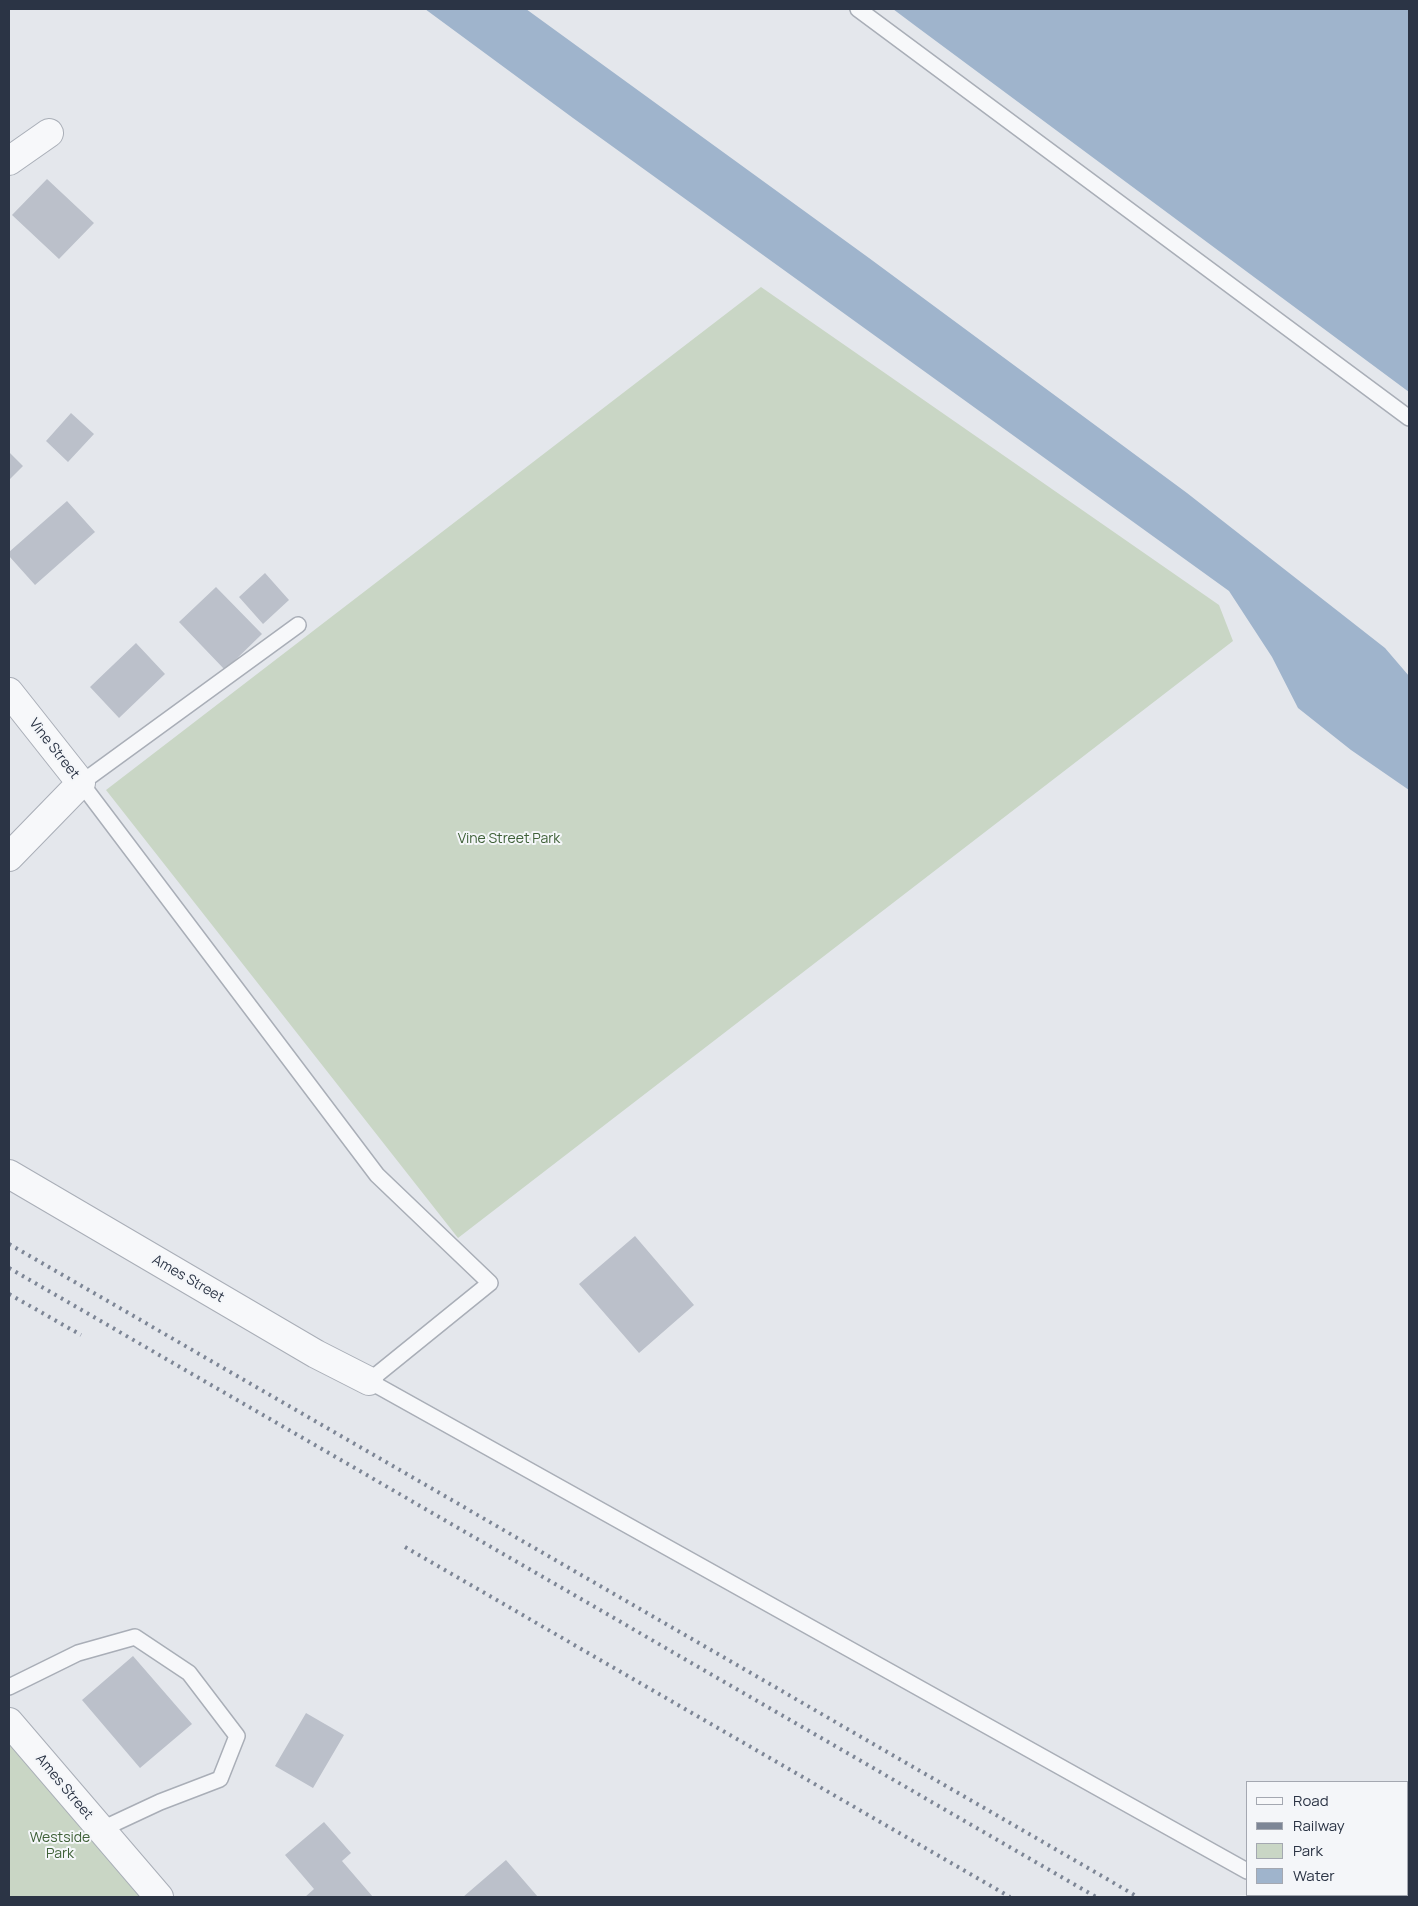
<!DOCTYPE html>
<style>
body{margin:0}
#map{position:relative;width:1418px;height:1906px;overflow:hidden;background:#e4e7ec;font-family:Manrope,sans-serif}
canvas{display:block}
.frame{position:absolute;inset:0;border:10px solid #2b3445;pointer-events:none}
.legend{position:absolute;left:1246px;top:1781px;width:162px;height:115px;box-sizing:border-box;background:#f4f6f9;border:1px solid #a4a8b1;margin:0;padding:6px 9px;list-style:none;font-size:15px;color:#2b3445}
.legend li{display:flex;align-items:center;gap:10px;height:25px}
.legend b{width:25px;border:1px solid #a4a8b1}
</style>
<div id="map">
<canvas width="1418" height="1906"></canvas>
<div class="frame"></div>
<ul class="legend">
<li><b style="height:6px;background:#f7f8fa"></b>Road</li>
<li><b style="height:6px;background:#7d8696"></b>Railway</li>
<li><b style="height:14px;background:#c9d6c5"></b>Park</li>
<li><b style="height:14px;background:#9fb4cc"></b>Water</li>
</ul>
</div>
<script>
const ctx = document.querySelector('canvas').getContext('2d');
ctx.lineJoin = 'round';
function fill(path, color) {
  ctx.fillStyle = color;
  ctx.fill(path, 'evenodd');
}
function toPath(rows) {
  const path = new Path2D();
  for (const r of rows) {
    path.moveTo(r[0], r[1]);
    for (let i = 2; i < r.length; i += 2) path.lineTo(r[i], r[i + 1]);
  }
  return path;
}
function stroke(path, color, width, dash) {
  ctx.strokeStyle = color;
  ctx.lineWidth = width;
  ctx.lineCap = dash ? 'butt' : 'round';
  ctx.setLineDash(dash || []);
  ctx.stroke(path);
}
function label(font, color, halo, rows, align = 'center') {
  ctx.font = font + ' Manrope,sans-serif';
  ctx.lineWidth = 4;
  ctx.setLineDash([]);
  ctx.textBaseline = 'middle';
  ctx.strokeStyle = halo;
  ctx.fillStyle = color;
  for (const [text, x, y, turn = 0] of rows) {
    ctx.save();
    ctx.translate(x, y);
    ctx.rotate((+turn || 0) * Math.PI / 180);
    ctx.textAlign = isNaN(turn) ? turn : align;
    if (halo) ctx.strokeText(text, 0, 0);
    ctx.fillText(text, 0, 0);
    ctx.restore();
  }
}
fill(toPath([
 [761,287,1219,605,1233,641,458,1238,106,790],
 [9,1708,173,1897,9,1897]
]), '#c9d6c5');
fill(toPath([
 [425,9,526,9,869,258,1187,493,1385,648,1409,676,1409,790,1351,750,1298,708,1272,657,1229,591,573,118],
 [893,9,1409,9,1409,392,917,27]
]), '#9fb4cc');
fill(toPath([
 [47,179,94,223,59,259,12,215],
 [71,413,94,434,68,462,46,441],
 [9,452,23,466,9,480],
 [67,501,95,532,35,585,9,556,9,552],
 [265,573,289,600,263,624,239,597],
 [216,587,262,634,225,670,179,622],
 [136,643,165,674,119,718,90,687],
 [635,1236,694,1305,639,1353,579,1284],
 [133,1656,192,1724,140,1768,82,1700],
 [306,1713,344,1735,313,1788,275,1766],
 [324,1822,351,1853,342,1861,373,1897,305,1897,314,1889,285,1855],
 [506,1860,538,1897,463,1897]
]), '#bbc0ca');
const service = toPath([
 [858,9,1409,418],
 [298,625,81,783,377,1175,490,1283,369,1381,1247,1871],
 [9,1687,78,1653,135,1637,189,1673,237,1736,220,1779,160,1802,100,1830],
 [1290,1895,1295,1897]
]);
const minor = toPath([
 [9,161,49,133],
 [9,692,81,783,9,857],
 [9,1174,316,1354,369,1381],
 [9,1722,159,1897]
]);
stroke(service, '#a9aeb7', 18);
stroke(minor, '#a9aeb7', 30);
stroke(service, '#f7f8fa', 15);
stroke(minor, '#f7f8fa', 28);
stroke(toPath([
 [9,1244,1138,1897],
 [9,1268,1096,1897],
 [9,1294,81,1335],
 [405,1547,1010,1897]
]), '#7d8696', 4, [2.5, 5]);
label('14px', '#2b3445', '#f4f6f9', [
 ["Vine Street",54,749,52],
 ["Ames Street",188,1279,30],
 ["Ames Street",64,1787,50]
]);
label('14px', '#3f6138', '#f4f6f9', [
 ["Vine Street Park",509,839],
 ["Westside",60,1838],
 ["Park",60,1854]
]);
</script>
